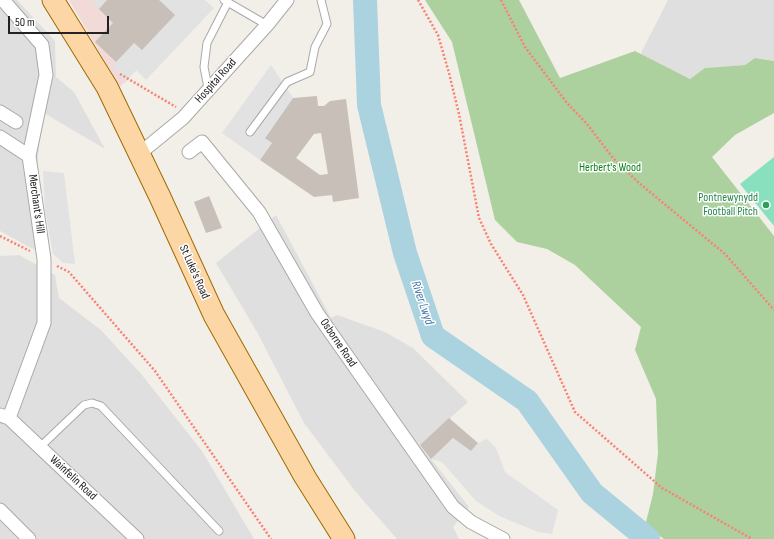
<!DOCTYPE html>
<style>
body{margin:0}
#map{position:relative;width:774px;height:539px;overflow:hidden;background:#f2efe9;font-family:"Sofia Sans Condensed",sans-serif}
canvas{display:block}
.scale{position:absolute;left:8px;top:16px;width:101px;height:18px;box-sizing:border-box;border:2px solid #222;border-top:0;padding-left:5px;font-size:12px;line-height:14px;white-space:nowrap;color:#222;-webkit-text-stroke:3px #fff;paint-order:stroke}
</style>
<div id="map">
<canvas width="774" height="539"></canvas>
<div class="scale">50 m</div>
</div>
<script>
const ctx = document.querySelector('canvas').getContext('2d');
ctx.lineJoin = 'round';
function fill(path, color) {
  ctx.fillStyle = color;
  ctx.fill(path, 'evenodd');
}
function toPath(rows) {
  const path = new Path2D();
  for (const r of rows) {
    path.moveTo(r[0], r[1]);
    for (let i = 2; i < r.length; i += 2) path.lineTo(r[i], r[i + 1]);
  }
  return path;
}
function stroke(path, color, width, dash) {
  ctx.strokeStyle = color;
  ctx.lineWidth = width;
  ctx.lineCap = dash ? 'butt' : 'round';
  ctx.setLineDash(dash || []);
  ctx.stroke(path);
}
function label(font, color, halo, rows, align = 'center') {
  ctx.font = font + ' "Sofia Sans Condensed",sans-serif';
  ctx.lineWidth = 3;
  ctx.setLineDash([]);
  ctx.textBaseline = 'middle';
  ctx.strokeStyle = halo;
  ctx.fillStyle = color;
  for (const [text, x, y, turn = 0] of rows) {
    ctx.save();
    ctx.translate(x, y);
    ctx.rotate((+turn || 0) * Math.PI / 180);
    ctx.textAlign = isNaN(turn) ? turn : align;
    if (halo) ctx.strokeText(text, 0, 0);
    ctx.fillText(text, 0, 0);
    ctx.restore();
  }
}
fill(toPath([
 [0,0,17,0,55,41,56,77,74,92,105,149,44,113,38,154,37,186,50,255,31,248,0,231],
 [668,0,774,0,774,61,755,58,745,65,706,68,690,79,640,55],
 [276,215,331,318,337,315,385,332,413,348,468,402,420,445,469,507,453,527,459,539,397,539,355,491,304,423,257,332,216,263],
 [19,255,55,275,59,298,101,330,142,375,202,451,254,539,0,539,0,256]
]), '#e0dfdf');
fill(toPath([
 [69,0,204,0,120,87]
]), '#f2dad9');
fill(toPath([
 [425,0,519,0,560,78,635,51,690,79,705,68,745,65,755,58,774,61,774,113,735,135,712,157,774,236,774,539,664,539,645,526,653,494,658,453,656,399,635,350,641,327,575,265,547,249,517,242,495,220,452,42]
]), '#add19e');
fill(toPath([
 [774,157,774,226,740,184]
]), '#88e0be');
fill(toPath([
 [92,0,107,0,99,9],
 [159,0,205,0,214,8,146,80,136,70,125,83,113,65,134,43,142,50,175,15],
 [271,65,293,98,265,137,272,143,260,160,222,133],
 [43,171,64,173,75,264,63,263,53,254,45,210],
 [453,438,471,451,478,443,487,439,496,448,505,472,558,510,552,534,538,532,499,516,476,501,442,462,431,459]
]), '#e2e2e2');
stroke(toPath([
 [365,0,369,105,405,253,433,336,527,401,592,493,648,539]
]), '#aad3df', 24);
fill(toPath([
 [107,0,159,0,175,15,142,50,134,43,116,62,95,42,113,23,99,9],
 [317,96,318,106,324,106,330,101,346,99,359,198,333,202,332,195,314,197,260,160,272,143,265,138,293,98],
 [321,133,328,174,320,175,296,158,314,134],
 [209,196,222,228,206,233,194,202],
 [449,418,478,443,471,451,453,438,431,459,420,445]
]), '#c7bfb8');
const lane = toPath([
 [224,0,267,25],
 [208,88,204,67,207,43,228,2],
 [250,132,287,82,310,72,315,47,327,24,321,0],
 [40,447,84,405,92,403,101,406,219,531]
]);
const street = toPath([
 [3,0,42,45,46,75,29,156,44,259,44,323,9,418],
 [0,112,16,122],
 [0,137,29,156],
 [189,152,202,142,259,212,317,313,453,507,471,522,503,539],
 [139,154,183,118,267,25,287,0],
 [0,415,9,418,137,539],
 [0,510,29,539]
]);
const primary = toPath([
 [53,0,107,87,160,197,214,315,305,477,344,539]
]);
stroke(lane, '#a9a9a9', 9);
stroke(street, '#a9a9a9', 15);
stroke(primary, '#a06b00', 23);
stroke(toPath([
 [418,0,438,35,449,73,459,114,479,218,491,244,523,295,575,412,662,488,752,539],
 [501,0,525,47,567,103,587,124,613,158,639,183,725,254,774,310],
 [120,74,176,107],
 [0,236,30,251],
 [57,266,69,272,155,371,271,539]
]), '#fa8072', 2.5, [2, 2]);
stroke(lane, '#fff', 7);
stroke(street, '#fff', 13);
stroke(primary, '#fcd6a4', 21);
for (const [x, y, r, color] of [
 [766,205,4,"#2e9e5b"]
]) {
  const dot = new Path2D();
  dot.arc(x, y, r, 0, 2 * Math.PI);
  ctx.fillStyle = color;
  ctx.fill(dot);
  stroke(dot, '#fff', 1.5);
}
label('12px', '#222', '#fff', [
 ["Hospital Road",216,81,-48],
 ["Merchant's Hill",36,204,82],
 ["St Luke's Road",194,272,66],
 ["Osborne Road",338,343,56],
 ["Wainfelin Road",73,478,43]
]);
label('12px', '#0c8416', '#fff', [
 ["Herbert's Wood",610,168]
]);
label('12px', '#27864d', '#fff', [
 ["Pontnewynydd",758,198],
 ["Football Pitch",758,212]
], 'right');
label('italic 13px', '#4a7aab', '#fff', [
 ["River Lwyd",422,303,71]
]);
</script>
